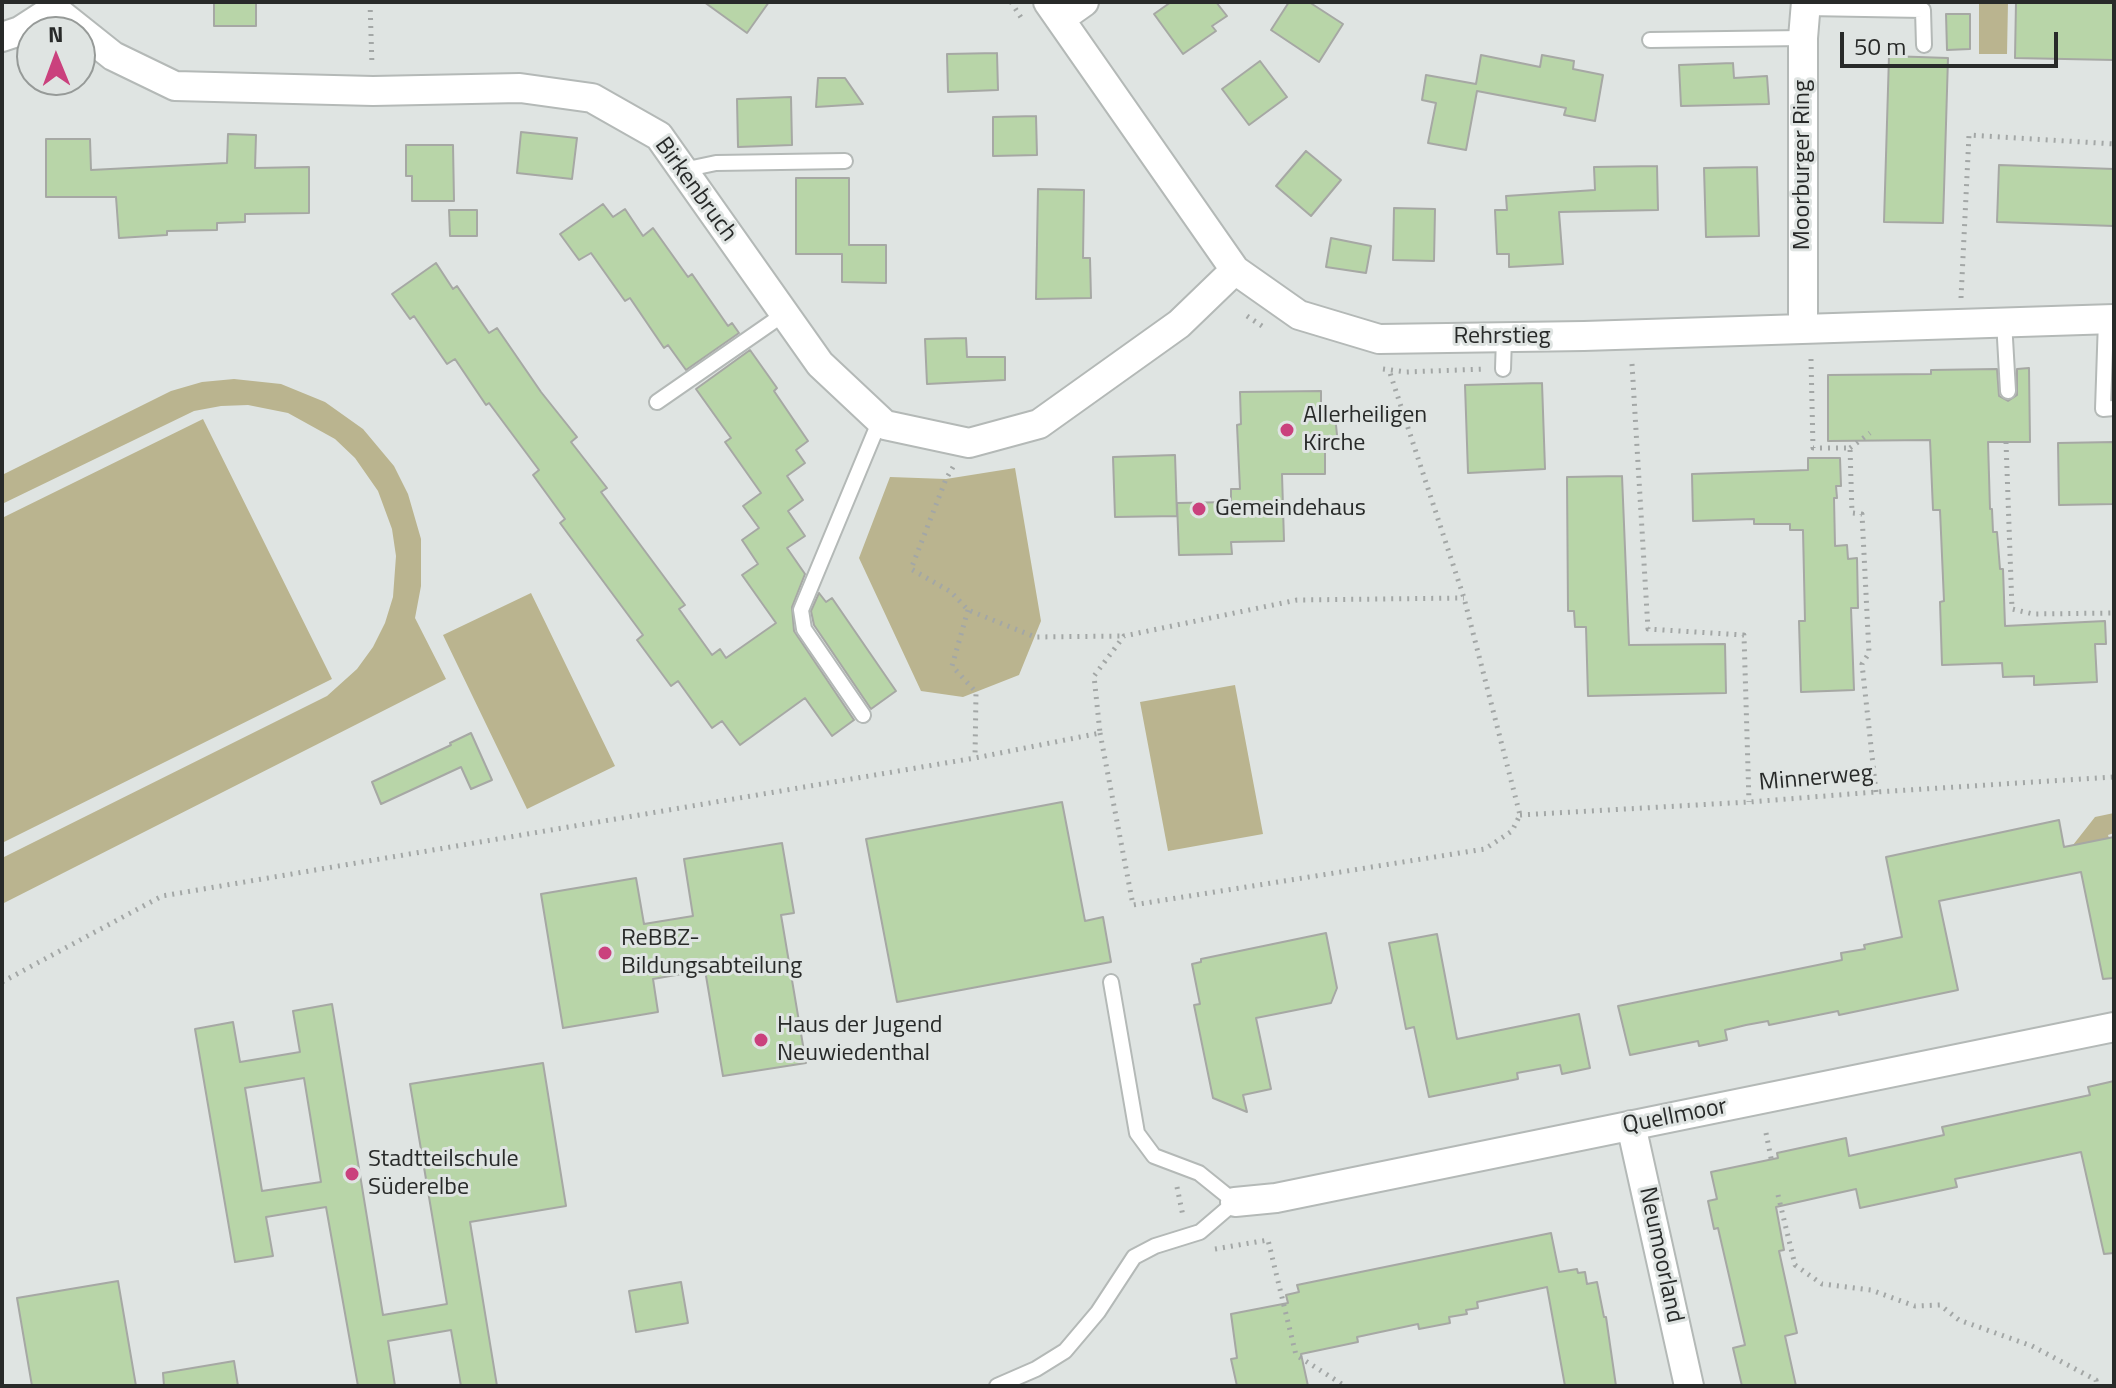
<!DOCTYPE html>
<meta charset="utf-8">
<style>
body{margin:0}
#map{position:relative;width:2116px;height:1388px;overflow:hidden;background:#dfe4e2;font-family:"Titillium Web",sans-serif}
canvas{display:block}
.frame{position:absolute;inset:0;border:4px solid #282a29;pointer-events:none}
.north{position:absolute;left:16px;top:16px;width:80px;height:80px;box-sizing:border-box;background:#dfe4e2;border:2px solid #969a98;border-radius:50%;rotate:359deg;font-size:22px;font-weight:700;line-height:32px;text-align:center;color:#282a29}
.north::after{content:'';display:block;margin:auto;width:28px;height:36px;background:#ca417d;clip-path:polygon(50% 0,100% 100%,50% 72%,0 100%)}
.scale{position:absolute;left:1840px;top:32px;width:218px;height:36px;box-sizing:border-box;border:4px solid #282a29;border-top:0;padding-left:10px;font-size:24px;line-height:28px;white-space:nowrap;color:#282a29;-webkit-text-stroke:6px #dfe4e2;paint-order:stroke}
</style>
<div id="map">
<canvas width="2116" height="1388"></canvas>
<div class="frame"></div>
<div class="north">N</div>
<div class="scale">50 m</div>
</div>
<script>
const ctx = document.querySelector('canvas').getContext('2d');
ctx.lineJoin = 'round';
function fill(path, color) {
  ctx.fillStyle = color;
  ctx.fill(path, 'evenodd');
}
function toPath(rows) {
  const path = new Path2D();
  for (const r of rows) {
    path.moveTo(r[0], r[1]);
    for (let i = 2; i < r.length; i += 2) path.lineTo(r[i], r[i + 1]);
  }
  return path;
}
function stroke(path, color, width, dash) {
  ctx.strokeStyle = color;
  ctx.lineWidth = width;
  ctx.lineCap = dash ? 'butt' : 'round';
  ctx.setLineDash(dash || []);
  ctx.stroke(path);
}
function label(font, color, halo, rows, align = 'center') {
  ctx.font = font + ' "Titillium Web",sans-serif';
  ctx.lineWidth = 6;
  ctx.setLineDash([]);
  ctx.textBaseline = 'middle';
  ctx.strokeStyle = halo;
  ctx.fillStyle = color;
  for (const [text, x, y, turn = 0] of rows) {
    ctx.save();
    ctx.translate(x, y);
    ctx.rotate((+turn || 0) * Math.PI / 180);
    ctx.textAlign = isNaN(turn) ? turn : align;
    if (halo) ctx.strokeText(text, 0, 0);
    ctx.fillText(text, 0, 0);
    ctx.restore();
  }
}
fill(toPath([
 [1979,2,2008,2,2007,54,1979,54],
 [234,379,281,384,325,402,363,429,394,466,408,494,421,539,421,586,415,618,446,679,2,904,2,858,327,696,357,669,373,647,385,623,393,597,396,556,392,529,378,491,355,458,335,439,288,413,248,405,221,406,194,411,2,504,2,475,171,391,202,382],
 [203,419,332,679,2,843,2,518],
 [1015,468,1041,621,1019,675,963,697,921,691,859,558,890,477,946,479],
 [531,593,615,766,527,809,443,635],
 [1235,685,1263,834,1168,851,1140,702],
 [2114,813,2114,833,2108,835,2109,838,2073,845,2095,817]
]), '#bab48f');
const building = toPath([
 [214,2,256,2,256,26,214,26,214,2],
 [704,2,769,2,747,33,704,2],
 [1171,2,1216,2,1227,16,1212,26,1216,31,1183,54,1154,14,1171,2],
 [1289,2,1309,2,1343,24,1319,62,1271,30,1289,2],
 [2016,2,2114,2,2114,60,2015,58,2016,2],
 [1946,14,1970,14,1970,49,1947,50,1946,14],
 [997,53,998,90,948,92,947,54,997,53],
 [1481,55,1540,67,1542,55,1574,61,1573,69,1603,75,1595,121,1564,115,1566,108,1477,91,1466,150,1428,143,1436,103,1422,100,1426,75,1476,84,1481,55],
 [1889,56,1948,58,1943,223,1884,222,1889,56],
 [1260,61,1287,97,1249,125,1222,89,1260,61],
 [1733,63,1734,78,1767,76,1769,104,1681,106,1679,65,1733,63],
 [818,78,845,78,863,104,816,107,818,78],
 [791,97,792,145,738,147,737,99,791,97],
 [1036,116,1037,155,993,156,993,117,1036,116],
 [521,132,577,138,572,179,517,173,521,132],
 [228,134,256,135,255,168,309,167,309,213,245,214,245,222,217,223,217,230,167,231,167,235,119,238,116,197,46,197,46,139,90,139,91,170,227,163,228,134],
 [406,145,453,145,454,201,412,201,412,176,406,176,406,145],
 [1306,151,1341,180,1311,216,1276,186,1306,151],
 [1999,165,2114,169,2114,226,1997,222,1999,165],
 [1657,166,1658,210,1559,212,1563,264,1509,267,1509,254,1497,254,1495,210,1507,210,1506,196,1595,190,1594,167,1657,166],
 [1757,167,1759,236,1706,237,1704,168,1757,167],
 [796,178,849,178,849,245,886,245,886,283,842,282,842,254,796,254,796,178],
 [1038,189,1084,190,1083,258,1090,258,1091,298,1036,299,1038,189],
 [603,204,613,217,625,209,643,236,653,228,688,277,692,274,728,326,732,323,739,333,686,370,668,345,664,348,630,298,625,301,591,253,579,260,560,234,603,204],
 [1394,208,1435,209,1434,261,1393,260,1394,208],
 [449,210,477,210,477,236,450,236,449,210],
 [1331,238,1371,246,1366,273,1326,267,1331,238],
 [436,263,453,289,457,286,489,333,497,328,541,392,577,437,571,442,607,488,601,492,685,605,679,609,712,655,720,649,726,658,776,623,742,575,758,564,742,540,759,528,743,506,761,493,725,442,731,438,696,389,750,350,777,388,774,391,808,441,796,450,805,463,787,476,803,500,788,511,805,536,787,548,805,574,792,607,794,631,854,720,832,736,805,698,740,745,722,721,712,728,678,681,671,686,637,640,643,635,560,523,565,519,533,475,539,470,489,403,486,405,455,359,447,364,414,316,410,319,392,294,436,263],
 [966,338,967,357,1005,357,1005,380,927,384,925,339,966,338],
 [2029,368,2030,442,1988,442,1990,509,1992,509,1993,532,1997,532,2000,569,2003,569,2005,626,2105,621,2106,644,2095,644,2097,682,2034,685,2034,676,2003,677,2002,663,1942,665,1940,602,1944,601,1940,510,1933,510,1930,440,1828,441,1828,375,1931,374,1931,370,1997,369,1999,396,2008,401,2017,395,2017,369,2029,368],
 [1542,383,1545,469,1468,473,1465,385,1542,383],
 [1321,391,1321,408,1336,425,1337,435,1334,443,1325,448,1325,474,1282,474,1284,541,1231,542,1232,554,1179,555,1177,503,1231,502,1231,489,1240,489,1237,425,1241,424,1240,392,1321,391],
 [2114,442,2114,504,2059,505,2058,443,2114,442],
 [1175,455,1177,516,1115,517,1113,457,1175,455],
 [1808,458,1840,458,1841,486,1836,486,1837,498,1834,498,1835,546,1847,545,1848,559,1857,558,1858,608,1851,608,1854,690,1801,692,1799,621,1805,621,1803,530,1790,530,1790,524,1754,524,1754,519,1693,521,1692,474,1808,470,1808,458],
 [1622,476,1629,645,1725,644,1726,693,1588,696,1586,627,1575,627,1574,611,1568,611,1567,477,1622,476],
 [819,593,826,602,832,598,896,691,871,709,814,625,811,611,819,593],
 [471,733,492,780,471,789,461,767,381,804,372,782,451,745,450,743,471,733],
 [1062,802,1085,921,1103,917,1111,962,897,1002,866,839,1062,802],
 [2059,820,2064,847,2114,837,2114,978,2103,979,2081,872,1939,901,1958,990,1839,1015,1838,1011,1769,1025,1768,1021,1746,1025,1725,1030,1727,1040,1699,1046,1698,1041,1630,1055,1618,1006,1842,960,1841,953,1865,949,1864,945,1902,937,1886,857,2059,820],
 [782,843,794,913,781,915,806,1063,723,1076,705,970,653,979,658,1012,563,1028,541,894,636,878,644,924,693,916,684,859,782,843],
 [1326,933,1337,988,1331,1003,1256,1018,1271,1089,1243,1095,1247,1112,1213,1098,1194,1005,1200,1004,1192,964,1201,962,1201,959,1326,933],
 [1437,934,1457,1039,1579,1014,1590,1068,1562,1074,1560,1065,1517,1073,1518,1079,1429,1097,1414,1027,1406,1029,1389,943,1437,934],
 [332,1004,383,1315,447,1304,410,1084,543,1063,566,1206,470,1222,497,1386,461,1386,451,1330,388,1341,395,1386,358,1386,326,1207,266,1217,273,1256,235,1262,195,1029,233,1022,240,1062,300,1052,293,1011,332,1004],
 [304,1078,321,1182,262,1191,245,1088,304,1078],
 [2114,1081,2114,1253,2104,1254,2081,1152,1955,1179,1957,1187,1860,1208,1856,1189,1776,1207,1784,1250,1779,1251,1797,1333,1785,1336,1796,1386,1742,1386,1733,1348,1745,1345,1718,1228,1714,1229,1708,1201,1717,1199,1711,1172,1778,1158,1777,1153,1846,1138,1849,1156,1944,1135,1942,1127,2090,1095,2088,1087,2114,1081],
 [1551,1233,1559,1272,1577,1269,1578,1273,1585,1272,1587,1284,1597,1282,1604,1317,1606,1317,1616,1386,1565,1386,1547,1287,1477,1302,1478,1308,1466,1310,1467,1314,1449,1317,1450,1323,1419,1329,1418,1324,1357,1337,1358,1342,1301,1354,1308,1386,1237,1386,1231,1359,1237,1358,1231,1314,1288,1303,1286,1295,1299,1292,1297,1285,1551,1233],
 [118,1281,136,1386,32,1386,17,1298,118,1281],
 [681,1282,688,1323,636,1332,629,1291,681,1282],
 [234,1361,238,1386,164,1386,163,1373,234,1361]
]);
fill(building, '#b8d5a8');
stroke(building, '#a6a8a4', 2);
const lane = toPath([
 [1806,8,1923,10,1924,45],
 [1650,40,1803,38],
 [683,170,716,163,845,161],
 [2106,320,2103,409,2114,408],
 [2004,321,2008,391],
 [1503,369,1504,337],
 [657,402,784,314],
 [863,715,804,629,801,610,880,420],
 [997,1386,1036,1369,1065,1351,1098,1312,1134,1257,1155,1246,1200,1232,1235,1202,1199,1173,1154,1156,1137,1133,1111,982]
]);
const street = toPath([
 [52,2,54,9,113,56,175,86,373,91,520,88,592,98,659,136,820,364,885,425,969,443,1039,424,1179,324,1235,270],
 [1048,2,1235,270,1299,315,1379,339,1584,336,2114,319],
 [1060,19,1084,2],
 [2,37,20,31,54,9],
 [1803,328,1803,38,1806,2],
 [1631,1125,1689,1386],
 [1235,1202,1276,1198,2114,1027]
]);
stroke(lane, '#b4b9b7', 18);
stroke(street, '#b4b9b7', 32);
stroke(toPath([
 [370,2,372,66],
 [1011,2,1022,19],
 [1961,298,1969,135,2114,144],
 [1247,316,1265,328],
 [1811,359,1813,448,1850,448,1852,513,1862,514,1869,653,1862,664,1876,792],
 [1632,364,1648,629,1744,635,1749,802],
 [1383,369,1406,372,1485,369],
 [2006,442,2012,609,2033,614,2114,613],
 [1850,448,1870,433],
 [953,467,946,479,911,569,951,592,968,610,1035,637,1123,636],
 [968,610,952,666,976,692,975,758],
 [1100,733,1133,905,1485,849,1512,831,1520,815,1464,598,1389,370],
 [1520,815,1749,802,1876,792,2114,777],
 [2,982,162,896,975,758,1100,733,1094,676,1124,636,1297,600,1464,598],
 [1766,1133,1772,1163],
 [1177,1187,1183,1216],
 [1778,1195,1795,1265,1822,1284,1871,1290,1915,1306,1940,1305,1959,1320,2032,1346,2096,1380,2097,1386],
 [1215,1249,1268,1240,1296,1355,1345,1386]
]), '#a3a7a6', 5, [2, 6]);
stroke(lane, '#fff', 14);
stroke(street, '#fff', 28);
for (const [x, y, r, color] of [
 [1287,430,8,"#ca417d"],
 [1199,509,8,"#ca417d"],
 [605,953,8,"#ca417d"],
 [761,1040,8,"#ca417d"],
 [352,1174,8,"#ca417d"]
]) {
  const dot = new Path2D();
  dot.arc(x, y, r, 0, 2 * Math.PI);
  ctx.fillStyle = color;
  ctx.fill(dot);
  stroke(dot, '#dfe4e2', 3);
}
label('24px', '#282a29', '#dfe4e2', [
 ["Moorburger Ring",1803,165,-90],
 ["Birkenbruch",695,190,54],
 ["Rehrstieg",1502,337],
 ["Minnerweg",1816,779,-5],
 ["Quellmoor",1675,1117,-11],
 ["Neumoorland",1660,1255,78]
]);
label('24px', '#282a29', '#dfe4e2', [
 ["Allerheiligen",1303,416],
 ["Kirche",1303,444],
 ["Gemeindehaus",1215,509],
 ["ReBBZ-",621,939],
 ["Bildungsabteilung",621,967],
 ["Haus der Jugend",777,1026],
 ["Neuwiedenthal",777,1054],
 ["Stadtteilschule",368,1160],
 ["Süderelbe",368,1188]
], 'left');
</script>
